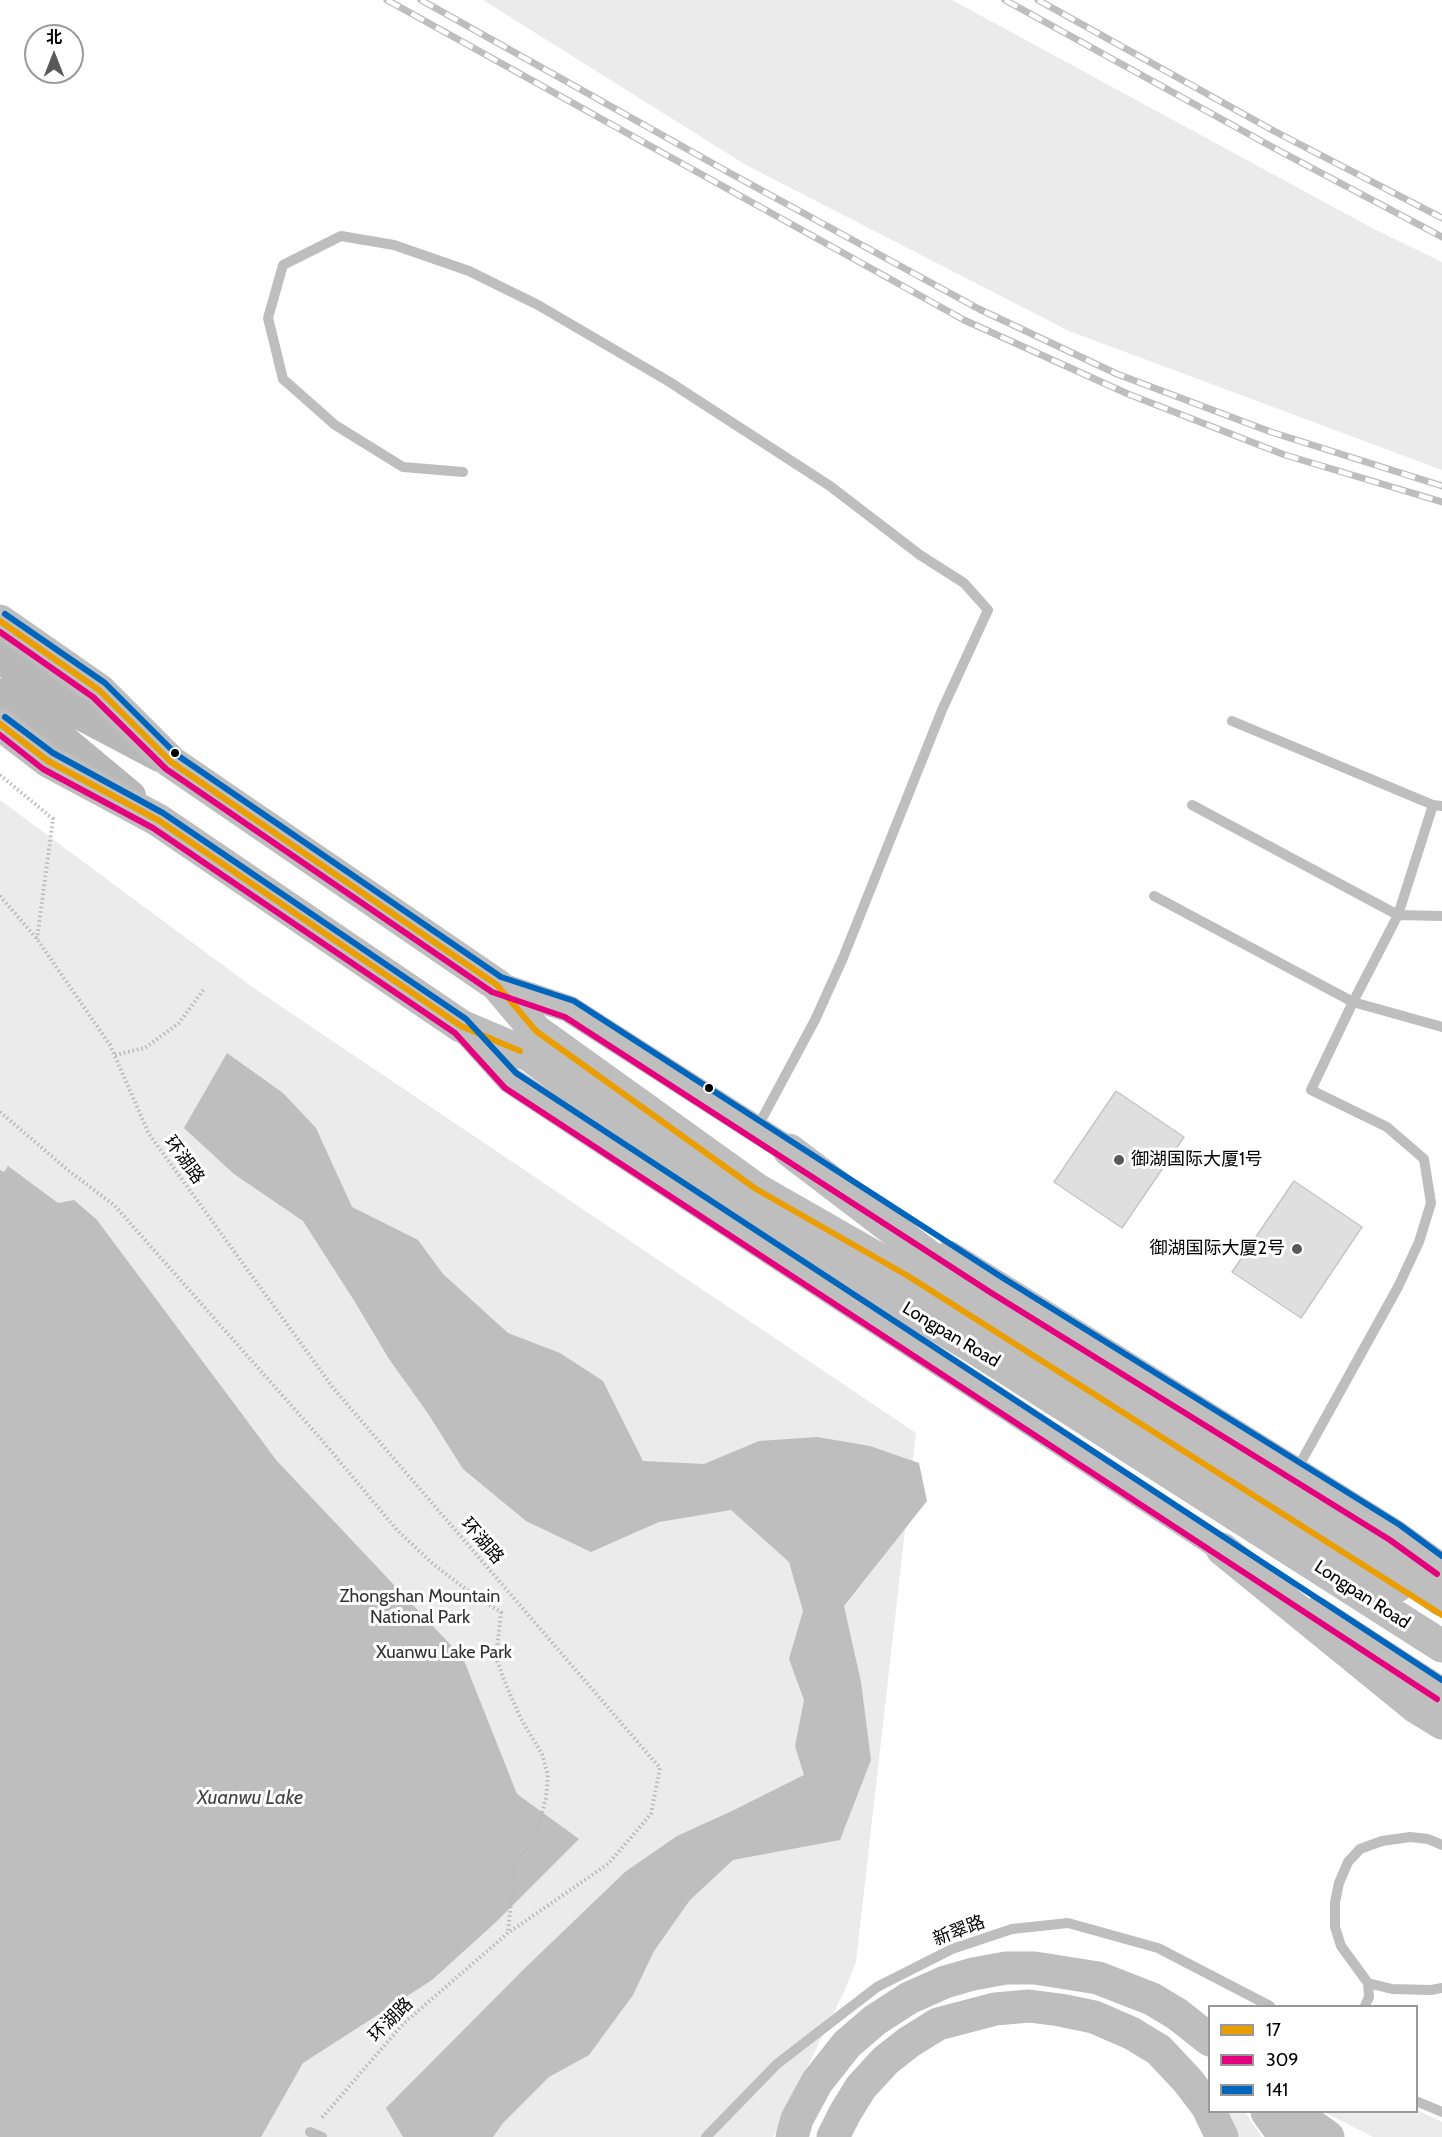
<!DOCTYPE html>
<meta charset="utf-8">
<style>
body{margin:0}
#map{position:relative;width:1442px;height:2137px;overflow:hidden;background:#fff;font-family:Cabin,"Noto Sans SC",sans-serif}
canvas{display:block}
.legend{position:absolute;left:1208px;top:2005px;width:210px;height:108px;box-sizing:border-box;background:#fff;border:2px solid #999;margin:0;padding:8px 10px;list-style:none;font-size:18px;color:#000}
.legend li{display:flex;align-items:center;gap:12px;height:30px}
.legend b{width:30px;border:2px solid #999}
.north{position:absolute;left:24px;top:24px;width:60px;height:60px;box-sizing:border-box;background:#fff;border:2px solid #999;border-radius:50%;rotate:0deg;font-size:16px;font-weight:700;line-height:24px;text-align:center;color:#000}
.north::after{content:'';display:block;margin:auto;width:21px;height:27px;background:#595959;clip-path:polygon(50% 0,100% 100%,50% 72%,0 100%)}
</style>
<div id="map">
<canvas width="1442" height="2137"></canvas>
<ul class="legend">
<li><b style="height:8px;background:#eb9e00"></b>17</li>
<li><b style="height:8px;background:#e5007d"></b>309</li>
<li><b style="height:8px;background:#0065bd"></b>141</li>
</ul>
<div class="north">北</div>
</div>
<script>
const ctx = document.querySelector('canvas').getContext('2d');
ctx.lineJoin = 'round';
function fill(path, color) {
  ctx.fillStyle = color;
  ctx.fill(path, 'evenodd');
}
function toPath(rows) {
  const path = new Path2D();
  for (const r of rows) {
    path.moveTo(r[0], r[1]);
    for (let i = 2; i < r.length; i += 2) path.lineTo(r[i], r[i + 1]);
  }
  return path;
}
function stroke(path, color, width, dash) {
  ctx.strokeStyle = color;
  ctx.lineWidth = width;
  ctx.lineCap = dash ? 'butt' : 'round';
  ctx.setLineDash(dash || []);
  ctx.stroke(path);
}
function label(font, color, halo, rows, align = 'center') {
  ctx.font = font + ' Cabin,"Noto Sans SC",sans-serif';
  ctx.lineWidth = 6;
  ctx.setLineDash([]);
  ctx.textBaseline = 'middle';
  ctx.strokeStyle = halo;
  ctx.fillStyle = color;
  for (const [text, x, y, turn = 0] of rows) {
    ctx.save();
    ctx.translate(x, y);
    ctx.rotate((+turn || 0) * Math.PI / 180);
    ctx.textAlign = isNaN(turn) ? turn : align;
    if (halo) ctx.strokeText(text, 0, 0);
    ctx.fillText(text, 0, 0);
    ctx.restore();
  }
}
fill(toPath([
 [483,0,952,0,1372,228,1442,262,1442,470,1069,331,746,165],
 [0,800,255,989,916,1433,856,1962,844,1992,773,2137,0,2137],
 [1417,2110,1442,2122,1442,2137,1373,2137,1324,2112],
 [1224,2112,1245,2112,1262,2137,1239,2137]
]), '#ebebeb');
fill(toPath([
 [227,1053,283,1093,316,1128,352,1207,418,1240,443,1274,508,1333,560,1353,603,1381,643,1461,704,1464,759,1441,817,1437,870,1446,919,1463,927,1501,844,1606,861,1682,871,1760,840,1840,733,1860,690,1900,654,1951,633,1995,589,2055,549,2077,503,2123,493,2137,403,2137,386,2108,525,1968,625,1872,677,1836,732,1811,804,1775,795,1746,804,1700,789,1659,803,1611,789,1562,731,1510,659,1522,591,1552,526,1521,463,1469,427,1412,389,1359,355,1302,303,1221,234,1174,184,1128],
 [8,1166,58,1203,74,1200,97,1220,277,1461,463,1658,517,1794,579,1839,495,1923,432,1980,303,2063,261,2137,0,2137,0,1170,4,1172]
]), '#bebebe');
const building = toPath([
 [1116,1091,1184,1137,1122,1228,1054,1182,1116,1091],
 [1294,1181,1362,1227,1301,1318,1232,1272,1294,1181]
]);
fill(building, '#dfdfdf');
stroke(building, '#c6c6c6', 1.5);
stroke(toPath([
 [0,775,53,819,37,939],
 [0,896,37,939,110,1045,149,1134,334,1389,660,1768,651,1814,608,1864,508,1933,403,2024,320,2120],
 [115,1055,145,1048,179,1023,204,989],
 [0,1112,69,1171,114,1205,321,1439,397,1530,433,1564,475,1596,501,1612,496,1658,504,1680,521,1719,542,1754,548,1775,546,1798,536,1835,515,1863,508,1932]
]), '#b9b9b9', 4, [1.5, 3]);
stroke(toPath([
 [463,472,403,467,335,425,283,379,268,318,283,265,341,236,394,245,469,271,538,305,668,381,830,486,920,555,964,583,988,610,942,710,843,958,815,1020,757,1128],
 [1232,721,1433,805,1442,806],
 [1192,805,1398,915,1442,916],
 [1154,896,1353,1002,1442,1027],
 [1296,1471,1398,1287,1419,1242,1431,1203,1424,1159,1387,1127,1311,1090,1353,1002,1398,915,1433,805],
 [1368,1983,1392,1989,1431,1990,1442,1988],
 [1365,2006,1369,1997,1368,1983,1341,1946,1335,1927,1335,1902,1339,1883,1348,1862,1360,1849,1382,1841,1410,1837,1428,1839,1442,1845],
 [1416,2101,1442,2112],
 [310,2132,322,2137],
 [706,2137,777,2064,877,1987,952,1949,1012,1929,1068,1923,1158,1948,1270,2006]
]), '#bebebe', 10);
stroke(toPath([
 [497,985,569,1009,806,1161],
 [464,1029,510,1080,1240,1560],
 [949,1254,1395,1533,1442,1567],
 [1317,1610,1442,1691]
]), '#bebebe', 27);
stroke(toPath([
 [0,657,71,709,160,756],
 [0,694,58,736,130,796]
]), '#b8b8b8', 32);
stroke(toPath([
 [0,621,99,690,171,762,497,985,536,1031,756,1189,908,1276,1397,1586],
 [0,724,48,761,158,820,461,1026,529,1055,742,1210,972,1346,1442,1646]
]), '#bebebe', 33);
stroke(toPath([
 [789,1150,1011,1319,1274,1482,1442,1600],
 [1222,1549,1416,1707,1442,1723],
 [1210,2112,1222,2137],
 [1267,2112,1285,2137],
 [1293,2112,1328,2137],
 [792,2137,797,2119,817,2082,847,2044,875,2020,909,1998,945,1982,973,1974,1006,1968,1035,1968,1098,1978,1152,1999,1177,2014,1210,2040],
 [833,2137,845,2113,861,2087,886,2060,909,2042,938,2024,995,2009,1029,2006,1060,2010,1094,2017,1131,2033,1159,2050,1188,2081,1210,2110]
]), '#bebebe', 33);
const rail = toPath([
 [387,0,964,320,1128,394,1285,455,1442,502],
 [421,0,728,172,979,309,1117,374,1271,432,1442,486],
 [1005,0,1274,148,1442,237],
 [1038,0,1274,131,1442,218]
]);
stroke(rail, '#bebebe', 7);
stroke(rail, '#fff', 4.5, [14]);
stroke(toPath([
 [0,621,99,690,171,762,497,985,536,1031,756,1189,908,1276,1442,1615],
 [0,724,48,761,158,820,461,1026,520,1051]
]), '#eb9e00', 6);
stroke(toPath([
 [0,632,93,697,166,769,492,992,565,1017,993,1294,1390,1540,1437,1574],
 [0,735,43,769,153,828,455,1033,505,1088,1437,1699]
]), '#e5007d', 6);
stroke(toPath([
 [5,614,105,683,177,755,501,977,574,1001,1003,1278,1400,1525,1442,1556],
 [5,717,53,753,163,813,466,1019,516,1073,1442,1680]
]), '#0065bd', 6);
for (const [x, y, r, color] of [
 [175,753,5,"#000"],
 [709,1088,5,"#000"],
 [1119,1160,6,"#595959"],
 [1297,1249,6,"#595959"]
]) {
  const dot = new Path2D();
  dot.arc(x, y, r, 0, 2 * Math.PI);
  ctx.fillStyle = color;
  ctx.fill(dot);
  stroke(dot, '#fff', 2);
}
label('18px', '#000', '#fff', [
 ["环湖路",184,1160,54],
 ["Longpan Road",951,1335,31],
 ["环湖路",482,1541,49],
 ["Longpan Road",1362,1595,33],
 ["新翠路",959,1931,-21],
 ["环湖路",391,2020,-45]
]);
label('18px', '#000', '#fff', [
 ["御湖国际大厦1号",1131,1160],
 ["御湖国际大厦2号",1285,1249,"right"]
], 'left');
label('18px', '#323232', '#fff', [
 ["Zhongshan Mountain",420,1597],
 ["National Park",420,1618],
 ["Xuanwu Lake Park",444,1653]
]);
label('italic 20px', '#434343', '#fff', [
 ["Xuanwu Lake",250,1798]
]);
</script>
